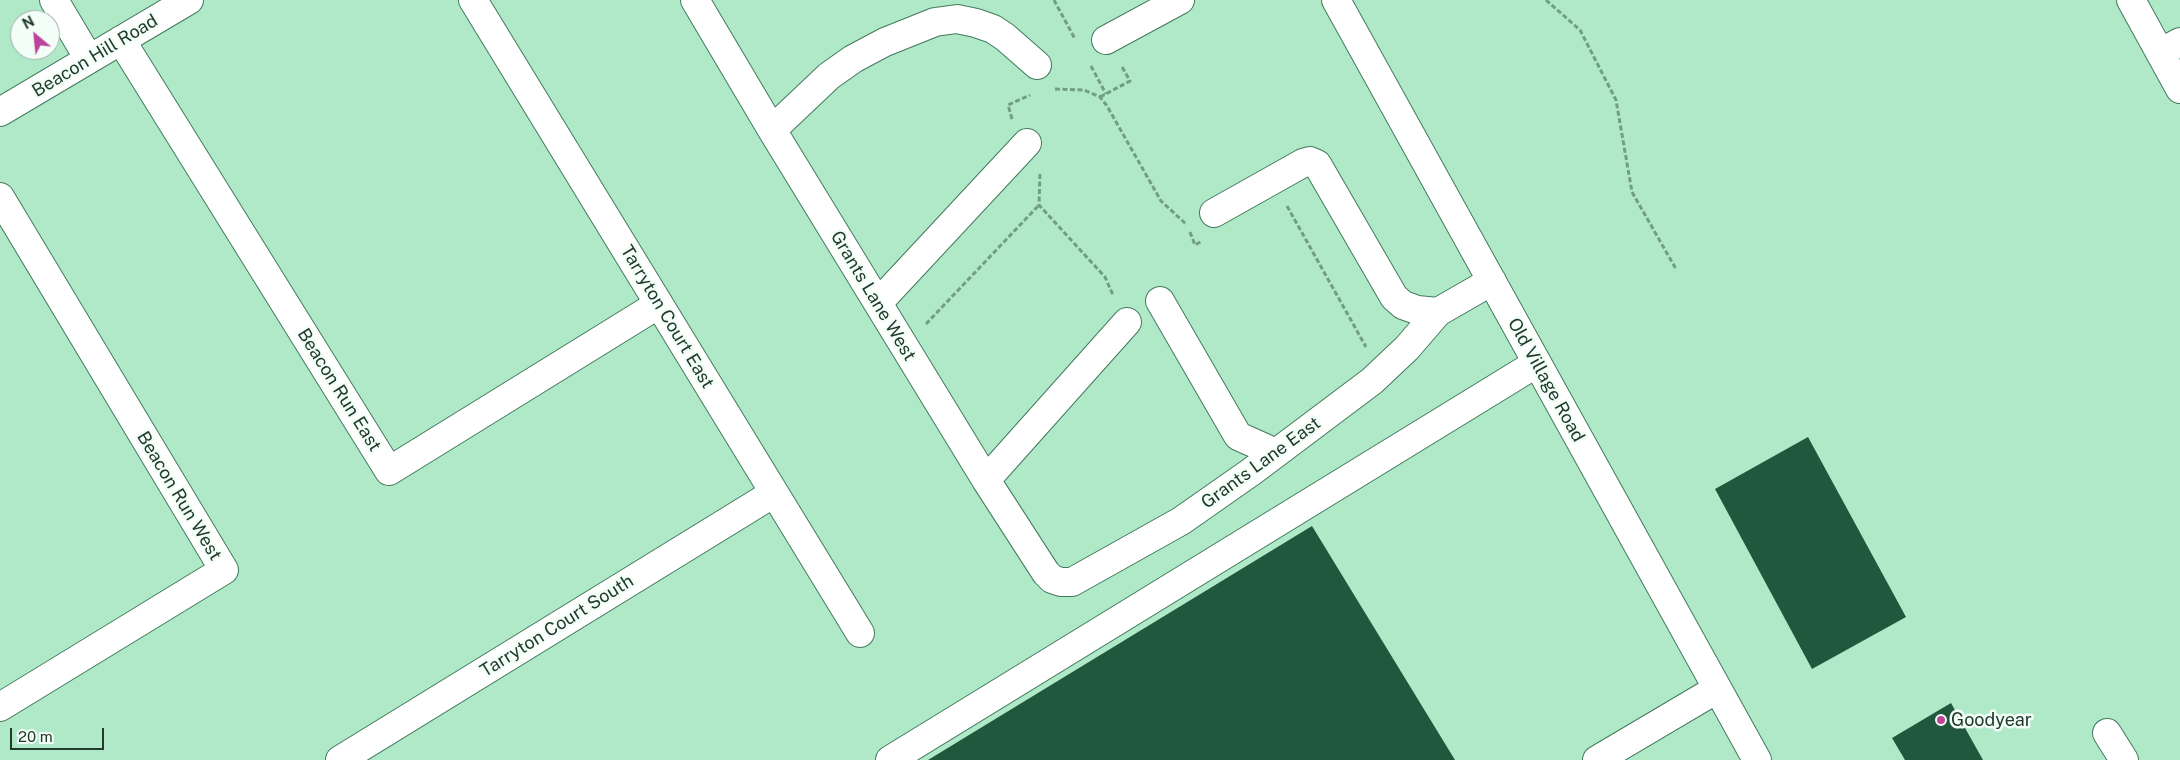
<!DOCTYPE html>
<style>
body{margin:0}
#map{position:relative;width:2180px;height:760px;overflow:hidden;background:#afe9c8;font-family:"Public Sans",sans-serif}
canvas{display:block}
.north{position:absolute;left:10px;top:10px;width:50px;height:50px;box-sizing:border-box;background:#f2fef7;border:1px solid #9fb0a6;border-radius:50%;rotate:332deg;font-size:14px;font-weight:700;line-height:20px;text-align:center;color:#223a2d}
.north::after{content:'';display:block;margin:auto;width:18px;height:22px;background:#bb459c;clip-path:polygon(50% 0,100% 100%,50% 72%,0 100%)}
.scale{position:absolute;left:10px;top:728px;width:94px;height:22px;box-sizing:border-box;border:2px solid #223a2d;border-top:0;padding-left:6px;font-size:15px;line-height:18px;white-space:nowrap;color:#223a2d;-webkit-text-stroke:4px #f2fef7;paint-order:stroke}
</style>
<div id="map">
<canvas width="2180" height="760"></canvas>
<div class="north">N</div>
<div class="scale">20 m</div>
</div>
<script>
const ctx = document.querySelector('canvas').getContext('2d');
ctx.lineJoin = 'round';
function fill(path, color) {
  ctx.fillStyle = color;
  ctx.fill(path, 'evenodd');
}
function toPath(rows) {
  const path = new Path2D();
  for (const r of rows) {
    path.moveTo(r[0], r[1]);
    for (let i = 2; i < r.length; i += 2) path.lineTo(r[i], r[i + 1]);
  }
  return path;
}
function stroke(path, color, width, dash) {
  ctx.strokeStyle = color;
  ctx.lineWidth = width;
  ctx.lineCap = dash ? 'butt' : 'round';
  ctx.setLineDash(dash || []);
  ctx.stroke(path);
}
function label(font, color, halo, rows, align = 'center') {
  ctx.font = font + ' "Public Sans",sans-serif';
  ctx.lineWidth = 5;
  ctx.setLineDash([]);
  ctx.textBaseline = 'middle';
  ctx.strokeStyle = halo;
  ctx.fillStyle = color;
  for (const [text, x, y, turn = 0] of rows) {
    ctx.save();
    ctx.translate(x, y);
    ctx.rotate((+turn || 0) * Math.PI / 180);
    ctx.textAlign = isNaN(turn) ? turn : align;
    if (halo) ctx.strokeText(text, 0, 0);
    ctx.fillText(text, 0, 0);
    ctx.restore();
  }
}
fill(toPath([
 [1808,437,1906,617,1812,669,1715,489],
 [1312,526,1455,760,928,760],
 [1951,703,1983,760,1905,760,1892,738]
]), '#20583d');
const minor = toPath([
 [54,0,89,59],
 [473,0,860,633],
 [695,0,772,130,986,480,1046,573,1052,579,1061,582,1072,582,1181,521,1251,472,1372,381,1407,348,1438,312,1492,281],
 [1336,0,1757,760],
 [2131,0,2180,89],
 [121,40,389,471,659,304],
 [1106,40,1180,0],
 [2160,53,2180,42],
 [0,112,189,0],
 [772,130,829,76,853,59,885,42,935,22,957,19,976,23,993,29,1005,37,1037,65],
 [0,197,224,570,0,707],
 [1214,213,1303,163,1310,161,1317,164,1394,297,1403,305,1417,310,1438,312],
 [1160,301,1238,436,1276,453],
 [878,303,1027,143],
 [986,480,1127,322],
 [2107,733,2124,760],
 [340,760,774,493],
 [890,760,1537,363],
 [1597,760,1717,689]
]);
stroke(minor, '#437a5d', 30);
stroke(toPath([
 [1054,0,1075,39],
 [1546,0,1580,30,1616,100,1632,192,1676,269],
 [1091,66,1106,94],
 [1055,89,1084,90,1100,97,1107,106,1161,201,1186,224],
 [1100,97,1130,81,1121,65],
 [1012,119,1008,105,1030,95],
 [1040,174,1039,205,1105,277,1113,295],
 [1287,206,1366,347],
 [1190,232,1195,245,1202,241],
 [926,324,1039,205]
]), '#729d85', 3, [5, 2.5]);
stroke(minor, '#fff', 28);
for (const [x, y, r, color] of [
 [1941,720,5,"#bb459c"]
]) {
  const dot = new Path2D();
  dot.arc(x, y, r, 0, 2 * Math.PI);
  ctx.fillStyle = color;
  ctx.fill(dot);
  stroke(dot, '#f2fef7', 2);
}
label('18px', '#223a2d', '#f2fef7', [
 ["Beacon Hill Road",95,56,-31],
 ["Grants Lane West",873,296,59],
 ["Tarryton Court East",667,317,59],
 ["Old Village Road",1546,380,61],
 ["Beacon Run East",339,390,58],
 ["Grants Lane East",1261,463,-36],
 ["Beacon Run West",179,496,59],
 ["Tarryton Court South",557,626,-32]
]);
label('18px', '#223a2d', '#f2fef7', [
 ["Goodyear",1951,720]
], 'left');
</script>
